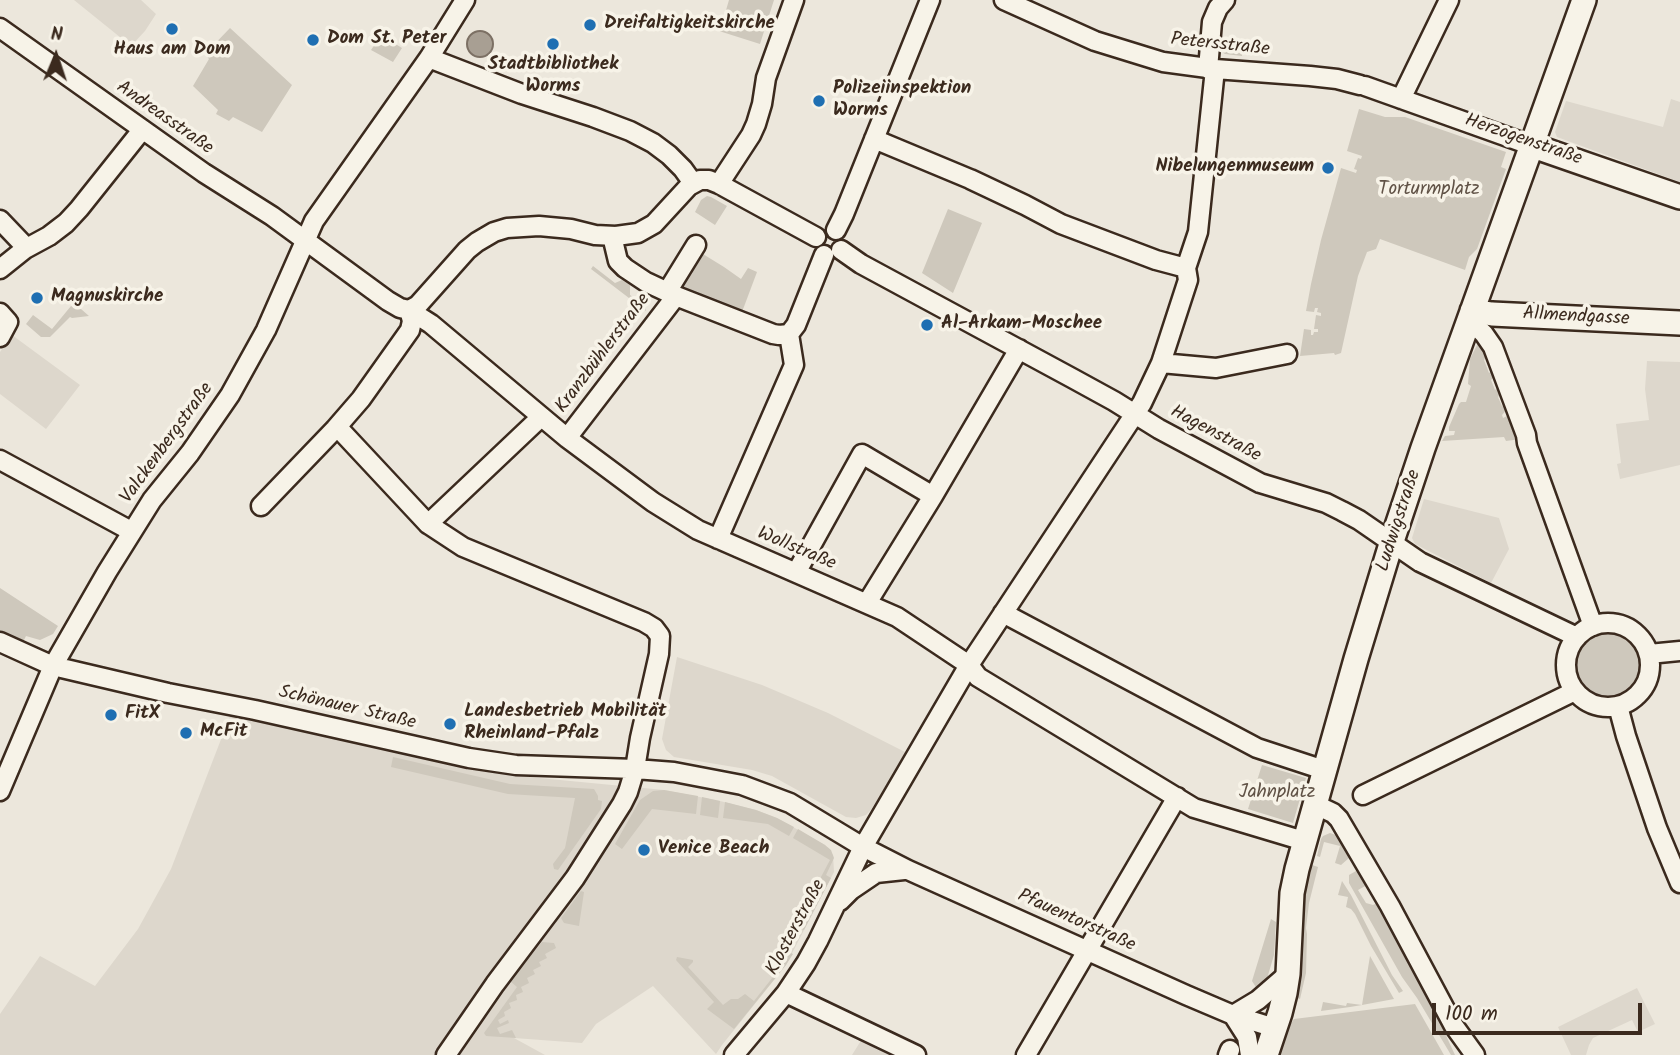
<!DOCTYPE html>
<meta charset="utf-8">
<style>
body{margin:0}
#map{position:relative;width:1680px;height:1055px;overflow:hidden;background:#ece7dc;font-family:Kalam,sans-serif}
canvas{display:block}
.north{position:absolute;left:21px;top:21px;width:70px;height:70px;-webkit-text-stroke:5px #f7f3e8;paint-order:stroke;rotate:2deg;font-size:19px;font-weight:700;line-height:28px;text-align:center;color:#3b2a1e}
.north::after{content:'';display:block;margin:auto;width:24px;height:32px;background:#3b2a1e;clip-path:polygon(50% 0,100% 100%,50% 72%,0 100%)}
.scale{position:absolute;left:1432px;top:1003px;width:210px;height:32px;box-sizing:border-box;border:4px solid #3b2a1e;border-top:0;padding-left:9px;font-size:21px;line-height:24px;white-space:nowrap;color:#3b2a1e;-webkit-text-stroke:5px #f7f3e8;paint-order:stroke}
</style>
<div id="map">
<canvas width="1680" height="1055"></canvas>
<div class="north">N</div>
<div class="scale">100 m</div>
</div>
<script>
const ctx = document.querySelector('canvas').getContext('2d');
ctx.lineJoin = 'round';
function fill(path, color) {
  ctx.fillStyle = color;
  ctx.fill(path, 'evenodd');
}
function toPath(rows) {
  const path = new Path2D();
  for (const r of rows) {
    if (r.length === 3) {
      path.moveTo(r[0] + r[2], r[1]);
      path.arc(r[0], r[1], r[2], 0, 2 * Math.PI);
      continue;
    }
    path.moveTo(r[0], r[1]);
    for (let i = 2; i < r.length; i += 2) path.lineTo(r[i], r[i + 1]);
  }
  return path;
}
function stroke(path, color, width, dash) {
  ctx.strokeStyle = color;
  ctx.lineWidth = width;
  ctx.lineCap = dash ? 'butt' : 'round';
  ctx.setLineDash(dash || []);
  ctx.stroke(path);
}
function label(font, color, halo, rows, align = 'center') {
  ctx.font = font + ' Kalam,sans-serif';
  ctx.lineWidth = 7;
  ctx.setLineDash([]);
  ctx.textBaseline = 'middle';
  ctx.strokeStyle = halo;
  ctx.fillStyle = color;
  for (const [text, x, y, turn = 0] of rows) {
    ctx.save();
    ctx.translate(x, y);
    ctx.rotate((+turn || 0) * Math.PI / 180);
    ctx.textAlign = isNaN(turn) ? turn : align;
    if (halo) ctx.strokeText(text, 0, 0);
    ctx.fillText(text, 0, 0);
    ctx.restore();
  }
}
fill(toPath([
 [74,0,141,0,156,14,145,31,131,46],
 [1671,99,1680,102,1680,182,1557,137,1555,132,1566,101,1663,127],
 [12,335,80,385,46,429,0,394,0,352],
 [1647,361,1680,362,1680,465,1620,479,1617,464,1621,463,1616,424,1649,420,1645,389],
 [1424,499,1499,518,1509,549,1491,583,1415,544,1412,538],
 [677,657,762,685,828,713,907,753,870,811,866,815,856,818,846,817,772,776,752,770,674,757,666,750,662,739],
 [230,716,508,775,664,790,720,801,756,810,777,818,825,845,833,855,834,872,786,965,722,1045,716,1054,653,986,596,1024,582,1043,514,1038,545,1055,0,1055,0,1014,40,956,95,986,138,929,171,869],
 [1637,988,1655,1024,1638,1032,1632,1020,1593,1038,1589,1045,1586,1055,1571,1055,1558,1027],
 [862,1039,900,1055,852,1055]
]), '#ddd7cc');
fill(toPath([
 [729,0,774,0,760,44,719,31,721,26,724,25,726,20,724,17],
 [230,28,292,85,262,132,233,117,229,121,216,114,218,110,193,86,209,59,205,54],
 [1220,29,1222,29,1221,40,1237,42,1237,44,1243,45,1242,56,1225,54,1222,52,1219,44],
 [381,35,402,48,393,62,371,50],
 [1359,109,1385,117,1405,117,1506,152,1501,167,1506,169,1477,249,1469,257,1465,270,1380,239,1376,249,1367,252,1358,276,1341,353,1335,355,1334,353,1300,356,1304,329,1311,330,1311,335,1313,335,1314,332,1318,332,1318,329,1314,329,1316,315,1321,316,1321,313,1317,312,1318,308,1315,308,1314,312,1306,311,1311,284,1321,240,1341,168,1356,173,1357,170,1354,169,1358,158,1361,159,1362,156,1347,151],
 [707,196,711,197,727,206,715,225,695,212,701,200],
 [948,209,982,223,953,293,922,273],
 [698,251,724,267,741,279,748,268,757,272,742,312,679,286],
 [593,266,615,283,622,280,630,285,630,295,645,306,646,311,591,269],
 [71,306,81,309,89,316,72,318,70,317,50,337,41,337,26,324,33,315,52,329],
 [1479,341,1490,352,1484,360,1489,373,1496,367,1498,373,1491,380,1495,390,1502,384,1504,389,1498,397,1502,406,1509,401,1511,405,1502,415,1503,418,1507,416,1512,429,1520,431,1521,439,1506,441,1504,437,1442,441,1445,436,1454,435,1455,431,1449,431,1449,427,1459,404,1461,402,1466,402,1471,386,1468,384,1470,359],
 [0,588,58,626,53,634,40,640,26,636,23,642,0,633],
 [1612,630,1636,644,1641,669,1628,692,1605,700,1579,685,1573,660,1586,637],
 [393,757,510,784,594,789,598,796,598,800,602,801,601,809,558,870,554,869,553,864,565,848,575,798,508,794,391,767],
 [1262,765,1306,778,1293,823,1248,809],
 [664,790,698,796,696,814,652,809,622,849,615,844,640,800,653,791],
 [702,797,720,801,718,818,700,815],
 [725,802,756,810,777,818,794,827,789,836,768,824,723,818],
 [798,829,825,845,831,850,834,858,826,875,831,878,804,930,795,926,830,860,793,838],
 [1330,833,1336,835,1339,834,1349,851,1349,858,1341,865,1335,863,1340,846,1324,842,1320,857,1317,856,1321,839,1323,836],
 [1309,864,1318,867,1309,903,1306,928,1307,934,1306,973,1300,999,1294,997,1299,909],
 [1356,871,1362,873,1369,884,1358,890,1366,903,1373,905,1379,902,1430,1001,1455,1055,1451,1055,1417,998,1402,977,1349,883,1349,875],
 [1342,881,1351,895,1392,975,1403,991,1399,993,1371,946,1355,914,1351,909,1346,907,1348,897,1338,895],
 [581,891,584,892,579,926,564,923,561,918],
 [1271,919,1276,922,1274,955,1266,982,1259,992,1252,981],
 [542,942,554,943,556,948,545,954,547,958,539,962,541,966,533,970,535,974,527,978,529,983,521,987,523,992,516,995,517,1000,509,1003,511,1008,504,1012,505,1016,498,1020,500,1024,508,1020,509,1023,497,1028,500,1034,512,1030,516,1038,486,1036,484,1033,517,987,510,981],
 [781,948,793,954,786,965,734,1029,707,1009,714,1002,676,960,677,957,693,960,693,962,688,967,723,1005,731,999,738,999,745,994,754,1001,784,963,776,955],
 [1370,956,1394,999,1362,1005,1350,1007,1321,1011,1323,1002,1346,1006,1347,1003,1362,1005],
 [1415,1004,1444,1055,1278,1055,1288,1028,1294,1019]
]), '#cec8bc');
const water = toPath([
 [480,44,13]
]);
fill(water, '#a89f93');
stroke(water, '#7c7064', 2);
const minor = toPath([
 [1004,0,1095,41,1163,62,1215,69,1310,76,1337,79,1360,85],
 [0,28,204,173,272,216,388,301,400,308,409,310,431,324,567,438,653,502,698,530,897,617,969,665,978,677,1194,808,1304,841],
 [429,58,522,94,593,117,630,131,653,143,669,155,683,169,693,183],
 [1208,69,1212,22,1218,8,1225,0],
 [1365,86,1533,146],
 [1401,99,1449,0],
 [874,139,970,179,1025,205,1061,224,1156,260,1186,268],
 [719,184,751,135,756,124,762,104,766,78,794,0],
 [0,220,21,242,25,249],
 [836,230,844,214,930,0],
 [612,236,618,261,625,268,646,282,676,296,773,334,779,335,789,334],
 [841,250,861,264,1072,378,1114,401,1159,429,1260,483,1326,503,1342,511,1359,520,1420,562,1577,637],
 [0,269,25,249,49,236,66,223,79,209,142,130],
 [667,292,696,245],
 [409,310,418,305,467,250,477,242,494,232,507,228,539,226,571,229,595,235,616,236,638,233,654,224,689,186,700,180,709,180,719,184,816,237],
 [0,313,8,322,0,337],
 [1467,325,1479,329,1484,334,1493,347,1526,435,1527,443,1593,626],
 [1161,363,1216,368,1287,354],
 [335,429,343,433,428,524,463,547,644,622,654,628,660,636,659,654,640,738,635,769,628,792,622,804,575,878,495,984,446,1055],
 [567,438,676,296],
 [0,460,131,531],
 [261,506,335,429,361,399,410,330,412,321,409,310],
 [428,524,541,417],
 [718,539,794,365,789,334,796,325,824,255],
 [796,573,862,454,933,496],
 [867,603,933,496,1019,349],
 [1003,613,1257,748,1324,770],
 [1608,665,42],
 [0,642,53,666,168,693,255,710,469,758,516,765,635,769,674,772,742,785,790,803,863,847,908,870,1186,995,1233,1015,1275,1028],
 [1649,654,1680,651],
 [1618,706,1626,736,1657,828,1680,883],
 [0,791,53,666,107,572,152,500,190,453,230,395,266,330,314,221,429,58,465,0],
 [1363,795,1575,691],
 [1314,804,1333,813,1339,819,1390,906,1454,1026,1475,1055],
 [840,901,851,890,876,873,904,870],
 [786,993,916,1055],
 [1233,1015,1258,1000,1288,974],
 [1233,1015,1247,1037,1250,1055],
 [734,1055,786,993,806,963,818,941,863,847,969,665,1142,403,1161,363,1188,280,1186,268,1198,232,1215,69],
 [1026,1055,1177,797],
 [1228,1055,1230,1050]
]);
const major = toPath([
 [1533,146,1680,197],
 [1472,311,1492,314,1680,323],
 [1266,1055,1280,1013,1285,993,1288,974,1292,893,1297,869,1356,659,1391,544,1423,448,1584,0]
]);
stroke(minor, '#3b2a1e', 23);
stroke(major, '#3b2a1e', 28);
stroke(minor, '#f7f3e8', 18);
stroke(major, '#f7f3e8', 23);
for (const [x, y, r, color] of [
 [590,25,7,"#1f6fb2"],
 [172,29,7,"#1f6fb2"],
 [313,40,7,"#1f6fb2"],
 [553,44,7,"#1f6fb2"],
 [819,101,7,"#1f6fb2"],
 [1328,168,7,"#1f6fb2"],
 [37,298,7,"#1f6fb2"],
 [927,325,7,"#1f6fb2"],
 [111,715,7,"#1f6fb2"],
 [450,724,7,"#1f6fb2"],
 [186,733,7,"#1f6fb2"],
 [644,850,7,"#1f6fb2"]
]) {
  const dot = new Path2D();
  dot.arc(x, y, r, 0, 2 * Math.PI);
  ctx.fillStyle = color;
  ctx.fill(dot);
  stroke(dot, '#f7f3e8', 2.5);
}
label('bold 19px', '#3b2a1e', '#f7f3e8', [
 ["Dreifaltigkeitskirche",604,25],
 ["Dom St. Peter",327,40],
 ["Haus am Dom",172,51,"center"],
 ["Stadtbibliothek",553,66,"center"],
 ["Worms",553,88,"center"],
 ["Polizeiinspektion",833,90],
 ["Worms",833,112],
 ["Nibelungenmuseum",1314,168,"right"],
 ["Magnuskirche",51,298],
 ["Al-Arkam-Moschee",941,325],
 ["Landesbetrieb Mobilität",464,713],
 ["Rheinland-Pfalz",464,735],
 ["FitX",125,715],
 ["McFit",200,733],
 ["Venice Beach",658,850]
], 'left');
label('19px', '#3b2a1e', '#f7f3e8', [
 ["Petersstraße",1220,46,6],
 ["Andreasstraße",164,119,35],
 ["Herzogenstraße",1523,141,19],
 ["Allmendgasse",1576,318,3],
 ["Kranzbühlerstraße",604,354,-53],
 ["Hagenstraße",1215,435,28],
 ["Valckenbergstraße",168,444,-54],
 ["Ludwigstraße",1400,521,-72],
 ["Wollstraße",796,550,23],
 ["Schönauer Straße",347,709,13],
 ["Pfauentorstraße",1076,922,24],
 ["Klosterstraße",797,928,-62]
]);
label('19px', '#605246', '#f7f3e8', [
 ["Torturmplatz",1429,191],
 ["Jahnplatz",1277,794]
]);
</script>
